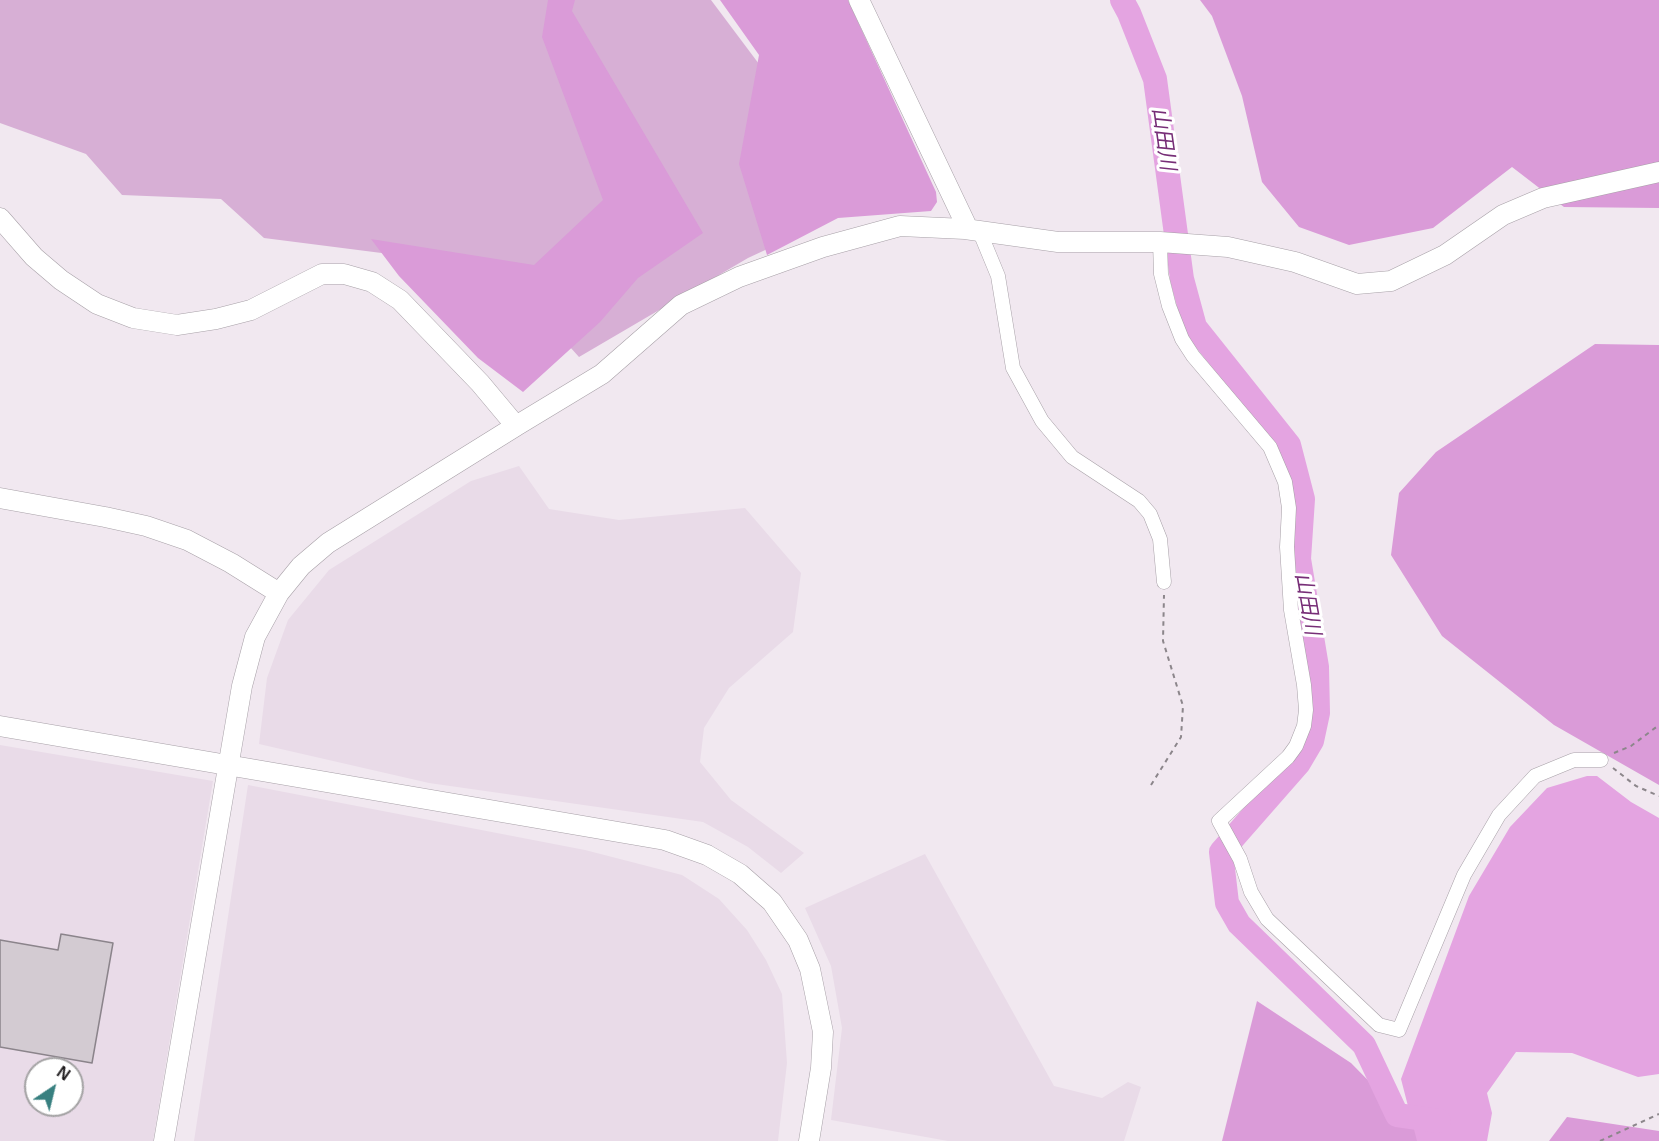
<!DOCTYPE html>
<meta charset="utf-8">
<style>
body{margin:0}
#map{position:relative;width:1659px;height:1141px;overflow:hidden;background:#f1e8f0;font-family:Helvetica,sans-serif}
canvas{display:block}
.north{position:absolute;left:24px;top:1057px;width:60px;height:60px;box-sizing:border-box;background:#fff;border:2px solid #a4a3a4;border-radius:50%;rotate:35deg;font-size:16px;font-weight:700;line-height:24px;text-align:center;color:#1c191b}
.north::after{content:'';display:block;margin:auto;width:21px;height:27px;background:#388080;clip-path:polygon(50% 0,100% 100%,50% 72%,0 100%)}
</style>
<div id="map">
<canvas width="1659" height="1141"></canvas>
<div class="north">N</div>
</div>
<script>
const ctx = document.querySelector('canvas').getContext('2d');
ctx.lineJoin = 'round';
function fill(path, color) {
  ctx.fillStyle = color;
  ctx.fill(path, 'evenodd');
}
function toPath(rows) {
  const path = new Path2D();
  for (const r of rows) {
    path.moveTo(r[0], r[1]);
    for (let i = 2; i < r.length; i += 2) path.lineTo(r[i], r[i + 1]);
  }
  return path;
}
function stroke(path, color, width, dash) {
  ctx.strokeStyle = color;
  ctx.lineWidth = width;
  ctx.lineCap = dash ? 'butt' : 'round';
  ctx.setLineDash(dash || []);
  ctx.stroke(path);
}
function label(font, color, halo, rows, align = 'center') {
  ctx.font = font + ' Helvetica,"Noto Sans JP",sans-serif';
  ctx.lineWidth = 6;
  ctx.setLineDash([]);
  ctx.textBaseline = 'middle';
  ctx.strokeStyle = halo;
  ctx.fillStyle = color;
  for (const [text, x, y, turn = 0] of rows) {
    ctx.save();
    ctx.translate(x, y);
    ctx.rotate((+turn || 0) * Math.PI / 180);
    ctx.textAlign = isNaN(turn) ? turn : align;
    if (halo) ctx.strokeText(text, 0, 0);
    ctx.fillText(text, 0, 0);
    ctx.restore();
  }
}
fill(toPath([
 [519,466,549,509,619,520,745,508,801,573,793,632,729,688,704,728,700,762,731,800,804,853,781,873,748,847,703,822,429,783,259,744,267,678,288,620,329,570,471,481],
 [0,745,213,781,153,1141,0,1141],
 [36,1069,72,1069,72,1105,36,1105],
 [248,785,585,850,682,875,719,899,747,930,766,960,782,994,787,1063,778,1141,194,1141],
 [925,854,1054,1086,1102,1098,1128,1082,1141,1087,1124,1141,948,1141,831,1120,842,1028,831,966,805,908]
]), '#e9dbe8');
fill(toPath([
 [0,0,711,0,864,204,748,258,579,357,499,268,264,238,221,199,122,195,86,154,0,123]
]), '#d7afd5');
fill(toPath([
 [548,0,575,0,572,11,703,233,638,278,600,322,523,392,478,358,399,276,371,239,534,265,603,200,542,37],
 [720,0,848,0,936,192,937,202,931,211,838,218,767,255,739,164,759,55],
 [1200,0,1659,0,1659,208,1564,207,1512,167,1433,228,1349,245,1299,227,1262,182,1242,96,1212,16],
 [1595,344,1659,345,1659,785,1554,725,1442,636,1391,555,1399,493,1436,452],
 [1257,1001,1351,1063,1420,1133,1424,1141,1222,1141],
 [1567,1117,1659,1131,1659,1141,1549,1141]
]), '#da9bd8');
fill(toPath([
 [1587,776,1597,776,1631,802,1659,818,1659,1074,1638,1077,1572,1053,1516,1052,1487,1093,1492,1113,1487,1141,1417,1141,1401,1079,1469,896,1510,827,1547,788]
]), '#e4a4e1');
stroke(toPath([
 [1122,0,1129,13,1155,79,1182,279,1195,327,1289,445,1303,499,1299,559,1317,667,1318,713,1312,741,1299,763,1221,852,1227,903,1239,924,1364,1045,1397,1115,1439,1121]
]), '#e4a4e1', 24);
const building = toPath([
 [61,934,113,943,92,1063,0,1047,0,940,58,950,61,934]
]);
fill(building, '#d3cbd2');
stroke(building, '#8b848b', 1.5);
const street = toPath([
 [979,230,998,276,1013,368,1042,421,1072,457,1139,501,1150,514,1160,539,1164,582],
 [1160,242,1161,274,1169,306,1182,339,1193,356,1270,447,1285,482,1289,508,1287,547,1291,610,1304,685,1306,710,1304,726,1296,746,1288,757,1219,821,1240,859,1251,892,1267,919,1379,1025,1399,1030,1464,875,1499,815,1535,776,1574,760,1601,760]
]);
const secondary = toPath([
 [859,0,968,229],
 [0,218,34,257,61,280,97,304,133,318,177,325,216,319,251,310,322,274,344,274,372,282,400,300,480,383,516,426,602,374,681,305,739,277,823,247,900,226,965,229,1058,242,1160,242,1228,247,1295,262,1357,284,1391,281,1445,255,1503,215,1543,198,1659,172],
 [0,498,105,517,146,526,187,540,231,563,279,593],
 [0,726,665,840,707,855,740,874,772,902,798,940,810,969,823,1032,821,1068,809,1141],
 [164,1141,242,686,255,637,279,593,301,566,328,543,516,426]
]);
stroke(street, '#a7a0a7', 15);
stroke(secondary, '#a7a0a7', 21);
stroke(toPath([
 [1614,753,1631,746,1659,725],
 [1613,768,1636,786,1659,796],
 [1151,785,1181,737,1183,706,1163,641,1164,595],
 [1600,1141,1659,1114]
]), '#8c868b', 2, [4.5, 4.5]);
stroke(street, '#fff', 14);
stroke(secondary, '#fff', 20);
label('italic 21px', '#772e77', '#fff', [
 ["山田川",1163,139,82],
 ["山田川",1307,604,80]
]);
</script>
